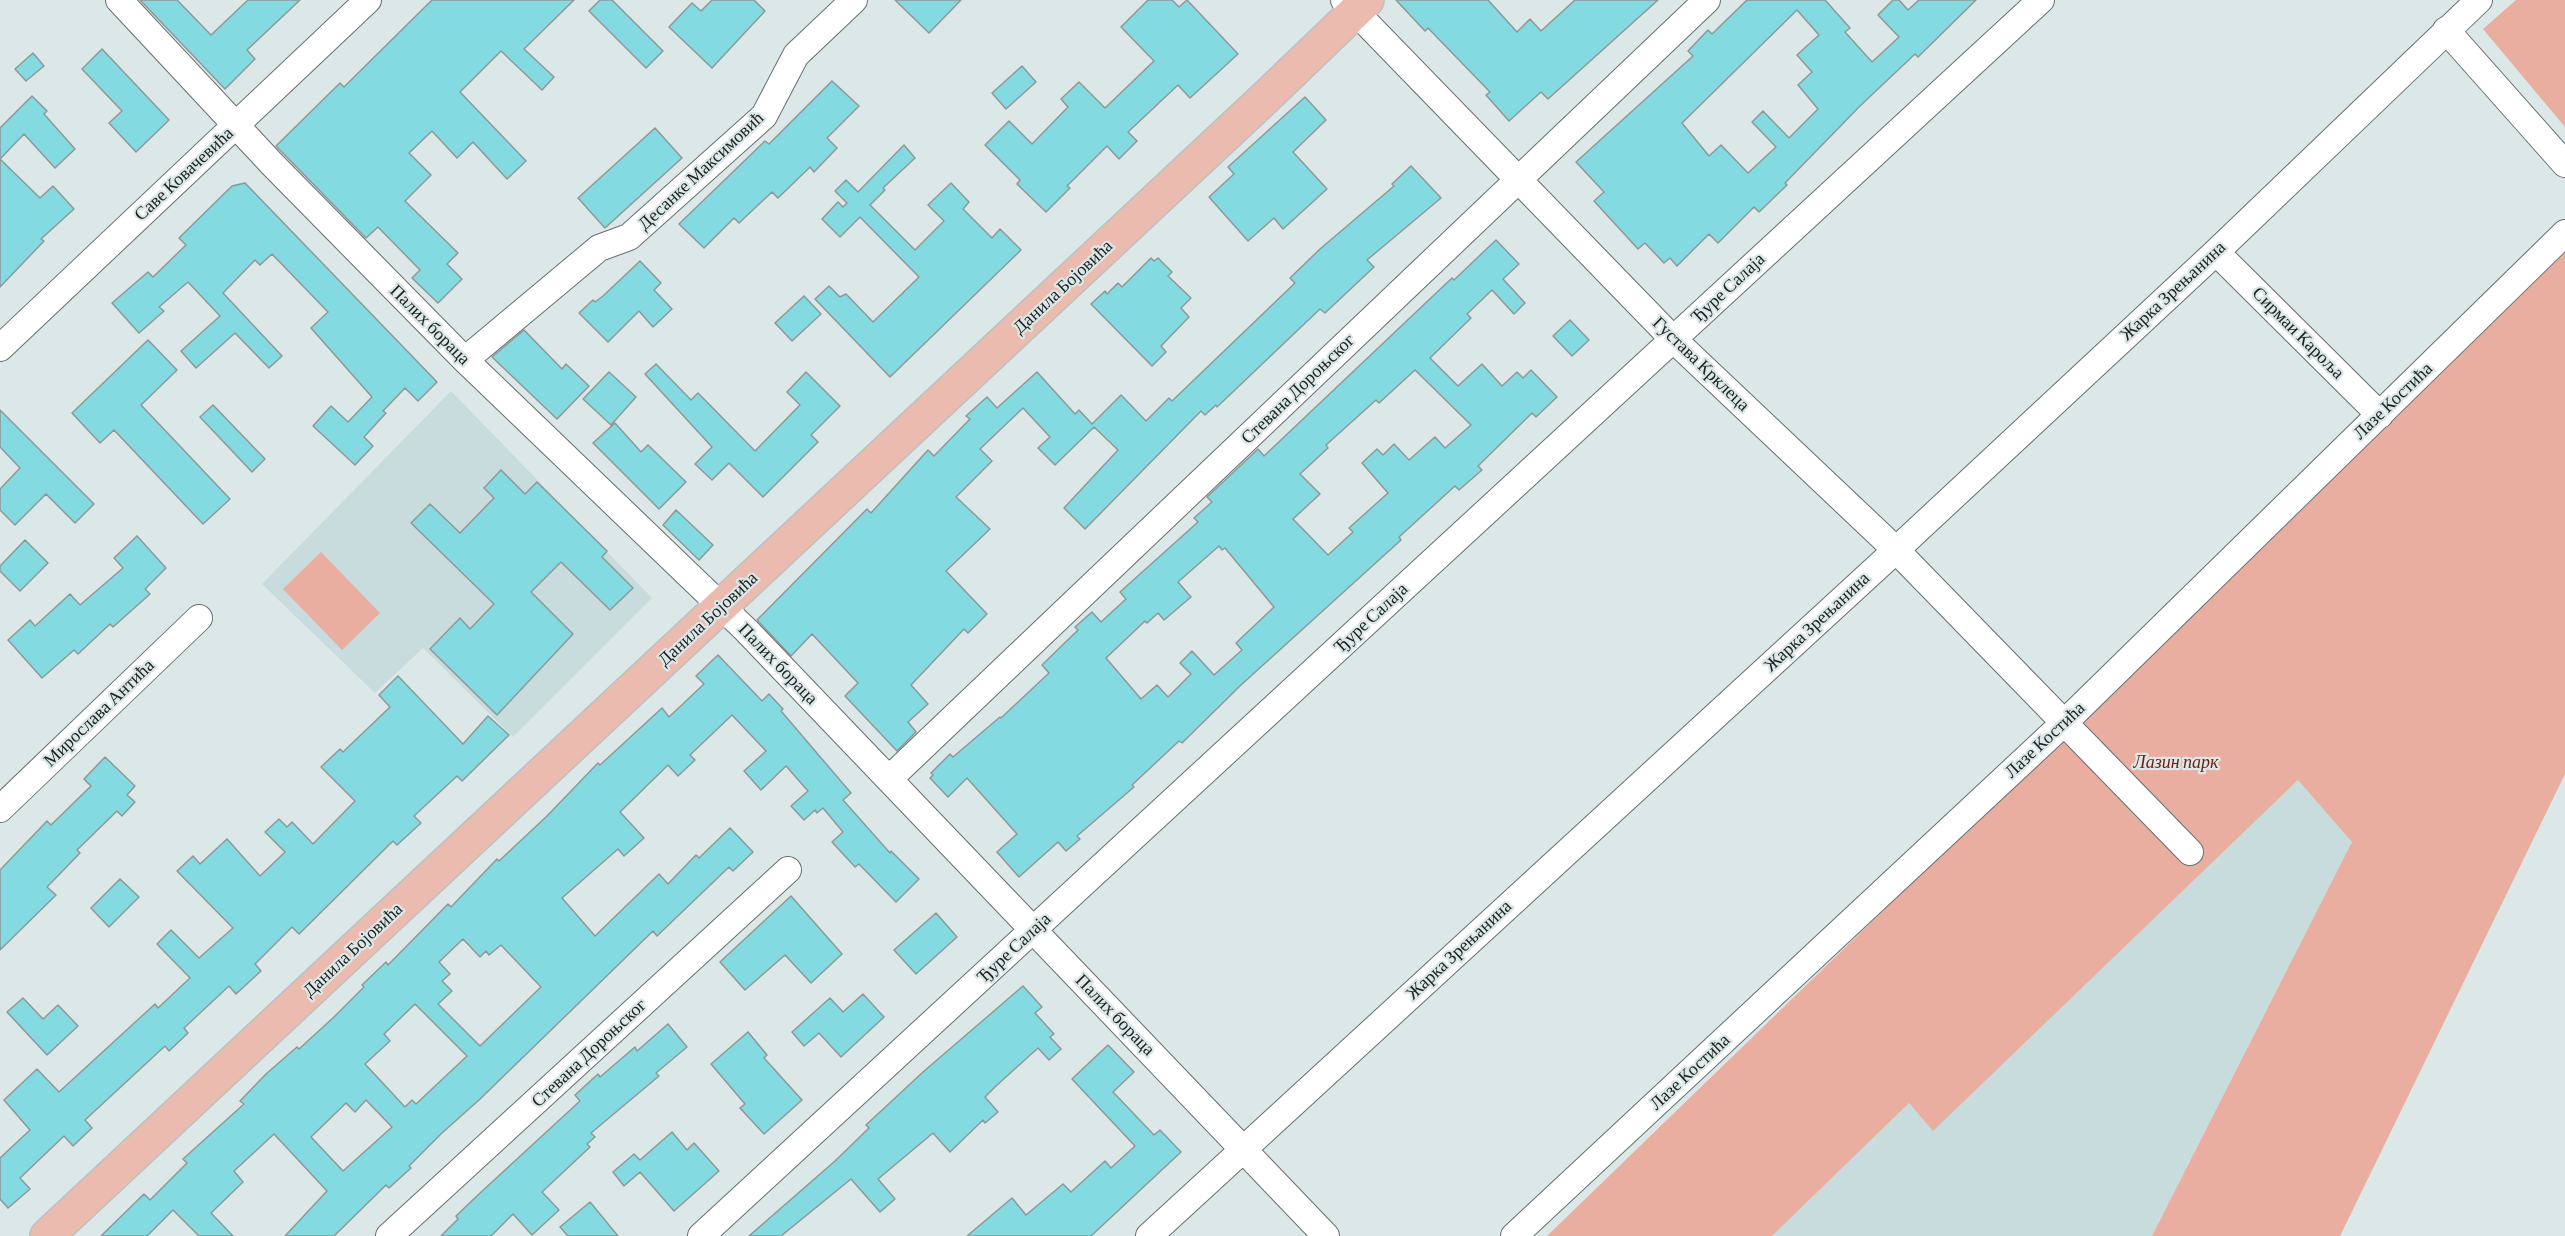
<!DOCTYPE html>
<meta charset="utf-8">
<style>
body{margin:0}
canvas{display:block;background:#dce7e7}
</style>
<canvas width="2565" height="1236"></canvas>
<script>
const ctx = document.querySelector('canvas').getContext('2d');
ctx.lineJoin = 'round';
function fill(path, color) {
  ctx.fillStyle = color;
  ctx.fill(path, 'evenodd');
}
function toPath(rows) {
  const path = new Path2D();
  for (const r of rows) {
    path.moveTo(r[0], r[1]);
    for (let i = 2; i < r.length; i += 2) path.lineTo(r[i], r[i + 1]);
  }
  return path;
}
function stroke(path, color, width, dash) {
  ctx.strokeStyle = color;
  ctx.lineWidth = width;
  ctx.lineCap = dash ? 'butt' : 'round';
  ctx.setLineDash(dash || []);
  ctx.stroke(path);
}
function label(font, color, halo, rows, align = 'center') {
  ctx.font = font + ' "Crimson Pro",serif';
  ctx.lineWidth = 4.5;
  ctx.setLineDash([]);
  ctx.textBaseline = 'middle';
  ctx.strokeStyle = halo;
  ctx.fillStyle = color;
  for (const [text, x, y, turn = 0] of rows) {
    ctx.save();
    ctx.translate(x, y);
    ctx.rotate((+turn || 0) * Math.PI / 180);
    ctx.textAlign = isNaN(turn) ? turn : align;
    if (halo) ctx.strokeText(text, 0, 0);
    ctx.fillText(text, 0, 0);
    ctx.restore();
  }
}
fill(toPath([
 [451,391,652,598,513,737,423,648,375,693,262,584],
 [2298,780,2353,841,2152,1236,1772,1236,1909,1103,1933,1130]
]), '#c8dcdd');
fill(toPath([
 [2516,0,2565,0,2565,127,2483,29],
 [2565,251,2565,774,2340,1236,2152,1236,2352,842,2298,780,1933,1131,1909,1103,1772,1236,1547,1236],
 [321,552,380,613,342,650,283,589]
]), '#e9aea0');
const building = toPath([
 [140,0,177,0,211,35,248,0,300,0,247,50,255,59,225,89,140,0],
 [432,0,574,0,524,49,554,77,542,90,501,51,460,92,526,161,507,179,473,142,457,158,432,131,409,153,431,175,405,201,458,253,447,264,462,279,438,303,412,278,420,270,378,227,366,238,276,146,340,83,344,87,432,0],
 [600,0,612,0,663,51,646,68,589,11,600,0],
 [712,0,754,0,765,11,712,68,669,27,692,3,701,11,712,0],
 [895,0,961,0,929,33,895,0],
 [1148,0,1172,0,1179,7,1187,0,1238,54,1190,98,1178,85,1128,132,1137,141,1119,159,1107,146,1067,186,1070,188,1046,212,1017,184,1020,180,985,145,1009,121,1032,144,1068,107,1061,99,1079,82,1105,108,1154,61,1121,27,1148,0],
 [1396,0,1488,0,1517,32,1530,19,1541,31,1575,0,1658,0,1548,99,1541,92,1509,121,1486,95,1490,92,1428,28,1425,31,1396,0],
 [1747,0,1825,0,1850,28,1845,32,1872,62,1899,37,1878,15,1893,0,1899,0,1908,10,1919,0,1976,0,1918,57,1915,54,1860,106,1785,183,1787,185,1759,212,1754,207,1718,243,1709,234,1677,266,1670,258,1664,263,1645,243,1638,249,1594,201,1604,192,1576,162,1693,56,1688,51,1708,30,1712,34,1747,0],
 [1797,10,1819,35,1797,55,1812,72,1798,85,1818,109,1789,138,1763,111,1752,122,1776,147,1748,173,1721,145,1709,156,1682,123,1797,10],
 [102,49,169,120,136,152,109,123,122,111,82,69,102,49],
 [33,53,44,66,26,81,15,69,33,53],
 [1022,66,1036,82,1006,109,992,93,1022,66],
 [832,81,859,106,827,138,837,148,814,172,810,167,778,198,772,192,739,223,734,218,704,248,679,224,765,141,769,144,832,81],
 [32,96,47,111,44,114,75,149,55,168,24,134,0,159,0,128,32,96],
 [1305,97,1326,120,1293,152,1327,189,1283,229,1274,218,1248,241,1209,197,1234,174,1228,167,1305,97],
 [655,128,682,158,605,228,578,198,655,128],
 [904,145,915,158,883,188,885,190,870,205,915,250,944,221,928,205,951,183,969,202,963,209,992,238,1000,229,1021,250,890,377,815,299,829,286,840,297,846,294,873,322,919,277,860,217,840,237,822,219,838,202,843,207,847,203,835,191,846,180,858,192,904,145],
 [0,159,40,198,53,186,74,209,41,239,44,241,0,287,0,159],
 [1411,166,1441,198,1367,260,1374,267,1325,313,1320,309,1217,407,1216,405,1205,415,1201,411,1085,529,1064,508,1118,450,1094,427,1055,465,1038,448,1050,437,1023,408,980,449,992,461,956,497,990,529,946,571,987,614,968,633,964,629,911,685,928,704,908,722,916,732,897,751,845,696,858,683,812,634,791,656,757,620,867,509,871,513,928,450,934,456,970,419,966,416,987,397,997,408,1037,372,1075,414,1079,410,1092,424,1121,395,1146,421,1169,398,1172,401,1295,283,1290,278,1320,249,1394,186,1392,184,1411,166],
 [245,183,437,382,418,401,405,388,383,411,386,413,364,437,373,446,355,465,313,426,331,406,348,422,372,397,311,328,328,312,272,254,260,265,255,260,223,293,282,356,269,368,235,333,196,368,181,351,220,316,188,282,159,307,164,311,139,333,112,303,148,272,153,277,186,245,179,238,232,186,245,183],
 [1496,240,1519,264,1503,279,1525,303,1514,314,1492,290,1467,314,1471,318,1430,358,1458,386,1482,364,1502,386,1517,372,1523,378,1531,370,1557,397,1536,417,1532,413,1478,466,1482,470,1459,490,1455,486,1399,537,1401,540,1241,685,1182,743,1179,741,1132,785,1134,787,1077,836,1080,839,1066,851,1058,842,1019,877,997,852,1017,834,967,778,948,797,930,778,933,775,931,773,950,754,953,757,1000,717,1001,718,1049,673,1042,665,1078,630,1075,627,1092,612,1101,622,1126,599,1120,592,1198,522,1194,518,1212,502,1207,497,1222,483,1258,449,1264,456,1452,278,1454,280,1496,240],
 [1415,370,1471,425,1445,448,1435,437,1409,460,1394,444,1383,455,1377,449,1362,463,1388,493,1349,528,1353,532,1328,555,1293,519,1320,494,1300,474,1328,448,1326,445,1376,400,1379,403,1415,370],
 [1219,546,1222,550,1225,548,1274,607,1236,643,1242,650,1214,675,1192,651,1180,663,1191,674,1168,697,1157,685,1141,699,1106,658,1145,621,1147,623,1158,613,1164,620,1191,597,1178,582,1219,546],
 [1151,258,1154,261,1158,258,1172,272,1168,276,1191,298,1181,308,1189,317,1161,346,1166,352,1152,366,1091,304,1105,291,1107,294,1118,283,1122,287,1151,258],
 [640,261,661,283,654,290,672,309,653,327,639,311,608,342,579,313,593,300,595,302,603,296,640,261],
 [804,296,821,314,792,341,775,323,804,296],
 [1570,320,1589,340,1572,356,1553,336,1570,320],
 [524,330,562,369,566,364,589,386,557,419,492,357,524,330],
 [148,340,177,370,141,405,230,499,203,524,114,430,100,443,72,413,148,340],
 [656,364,691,400,698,393,755,451,800,405,787,392,806,372,840,406,811,435,818,442,763,497,729,463,712,480,695,464,712,447,645,374,656,364],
 [609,372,636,397,611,425,583,399,609,372],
 [213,405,265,459,252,472,200,417,213,405],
 [0,410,94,504,75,523,46,494,15,525,0,510,0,489,20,468,0,447,0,410],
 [615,423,641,452,648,445,686,482,659,509,593,443,615,423],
 [501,470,525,494,537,482,607,551,602,557,633,588,610,610,561,562,531,592,573,634,497,715,430,649,460,618,470,629,494,604,411,523,430,504,460,533,494,498,484,488,501,470],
 [676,510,713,545,699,560,663,525,676,510],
 [137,536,166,568,145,589,150,594,113,627,110,624,78,654,74,650,42,678,8,640,30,620,35,626,70,594,80,605,123,568,114,558,137,536],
 [25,540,48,563,20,591,0,571,0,566,25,540],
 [718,655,762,701,769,694,783,709,781,711,851,793,843,800,890,853,891,851,919,879,896,902,859,864,855,867,832,842,843,832,823,808,817,813,815,810,804,820,791,806,808,791,786,766,761,790,744,771,766,751,732,715,690,755,695,760,678,776,668,765,620,812,644,838,624,856,618,849,562,898,595,936,659,874,668,884,696,855,699,858,730,828,753,852,733,871,729,867,657,936,653,931,479,1100,442,1133,409,1166,411,1168,389,1188,386,1185,334,1236,285,1236,327,1191,274,1134,234,1171,243,1182,211,1213,233,1236,199,1236,173,1210,147,1236,101,1236,144,1194,150,1200,187,1163,183,1159,244,1104,240,1101,266,1074,297,1047,299,1049,334,1017,364,987,362,985,386,962,388,965,448,904,451,907,497,859,499,861,547,816,598,763,600,765,662,708,669,717,704,684,696,676,718,655],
 [463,939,480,957,486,951,489,955,501,945,541,987,480,1046,438,1004,452,991,442,981,450,974,439,962,463,939],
 [415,1004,467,1056,416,1104,412,1100,405,1107,365,1064,390,1041,384,1034,415,1004],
 [366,1100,392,1127,343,1171,311,1137,346,1103,355,1112,366,1100],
 [398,676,463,744,488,716,509,735,462,781,457,776,414,816,421,823,397,845,393,841,299,934,292,927,255,964,261,971,236,994,229,986,184,1028,188,1033,169,1051,165,1046,85,1120,92,1128,73,1146,64,1136,20,1178,30,1189,8,1208,0,1199,0,1158,30,1130,4,1100,37,1069,59,1092,155,1004,158,1008,190,978,157,944,171,930,199,958,233,928,177,871,193,856,200,864,227,839,260,876,285,852,265,832,279,819,287,827,292,822,313,844,355,801,321,767,340,749,343,752,390,707,379,695,398,676],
 [105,757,135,786,127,795,135,802,122,816,117,811,77,850,80,853,47,887,56,895,0,950,0,870,47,821,51,825,91,786,84,779,105,757],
 [120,879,139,897,109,927,91,908,120,879],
 [791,896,842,954,811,983,785,955,745,990,720,962,791,896],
 [936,913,957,937,916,974,894,950,936,913],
 [1023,986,1042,1007,1035,1013,1054,1034,1050,1037,1061,1049,1049,1060,1038,1048,996,1086,985,1097,998,1112,985,1123,983,1120,950,1152,933,1133,878,1179,895,1199,880,1212,851,1179,781,1236,749,1236,835,1161,869,1128,866,1125,923,1072,1023,986],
 [863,994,884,1017,841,1057,819,1033,804,1046,792,1032,830,998,843,1012,863,994],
 [23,998,43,1019,58,1005,78,1026,47,1055,7,1012,23,998],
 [668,1024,687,1047,656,1073,659,1076,591,1133,595,1137,587,1144,590,1147,542,1192,559,1210,532,1235,513,1214,491,1236,441,1236,458,1219,456,1216,479,1194,580,1101,575,1095,598,1074,600,1077,635,1047,637,1051,668,1024],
 [748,1032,767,1055,764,1058,802,1100,764,1134,740,1108,745,1104,711,1064,748,1032],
 [1108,1045,1134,1072,1113,1092,1154,1135,1160,1130,1181,1152,1091,1236,967,1236,1012,1198,1026,1215,1063,1184,1071,1192,1105,1161,1111,1168,1135,1146,1072,1079,1108,1045],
 [672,1132,687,1150,694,1143,719,1171,674,1211,640,1172,624,1186,613,1172,634,1154,640,1160,672,1132],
 [590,1202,618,1236,568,1236,560,1227,590,1202]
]);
fill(building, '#83dbe1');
stroke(building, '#8e9898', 1.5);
const minor = toPath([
 [119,0,273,165,465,360,746,630,1326,1236],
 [1344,0,1673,339,1896,550,2190,852],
 [2446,30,2565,164],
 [2216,252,2380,415],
 [0,348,368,0],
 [465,360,599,248,629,237,764,116,796,55,854,0],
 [889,779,1707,0],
 [0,809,199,618],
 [389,1236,788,870],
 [701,1236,2041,0],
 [1149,1236,1896,550,2216,252,2479,0],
 [1514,1236,2064,723,2565,233]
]);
const primary = toPath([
 [47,1236,1266,97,1367,0]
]);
stroke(minor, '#677071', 28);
stroke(primary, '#bfc1c1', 36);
stroke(minor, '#fff', 26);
stroke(primary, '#ebbbb0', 33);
label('18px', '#1c2020', '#dce7e7', [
 ["Десанке Максимовић",701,171,-43],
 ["Саве Ковачевића",184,174,-43],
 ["Данила Бојовића",1063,287,-43],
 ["Ђуре Салаја",1728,288,-43],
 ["Жарка Зрењанина",2173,291,-43],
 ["Палих бораца",430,325,45],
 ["Сирмаи Кароља",2298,333,45],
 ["Густава Крклеца",1701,364,44],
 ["Стевана Дороњског",1298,389,-44],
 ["Лазе Костића",2393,401,-44],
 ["Ђуре Салаја",1371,618,-43],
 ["Данила Бојовића",708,619,-43],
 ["Жарка Зрењанина",1817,622,-43],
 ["Палих бораца",778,664,46],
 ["Мирослава Антића",99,713,-44],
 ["Лазе Костића",2045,740,-43],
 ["Ђуре Салаја",1014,948,-43],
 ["Данила Бојовића",353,950,-43],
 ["Жарка Зрењанина",1459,950,-43],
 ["Палих бораца",1115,1015,46],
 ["Стевана Дороњског",589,1053,-43],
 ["Лазе Костића",1690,1072,-43]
]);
label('italic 18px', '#6e1e0e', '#dce7e7', [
 ["Лазин парк",2176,762]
]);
</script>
